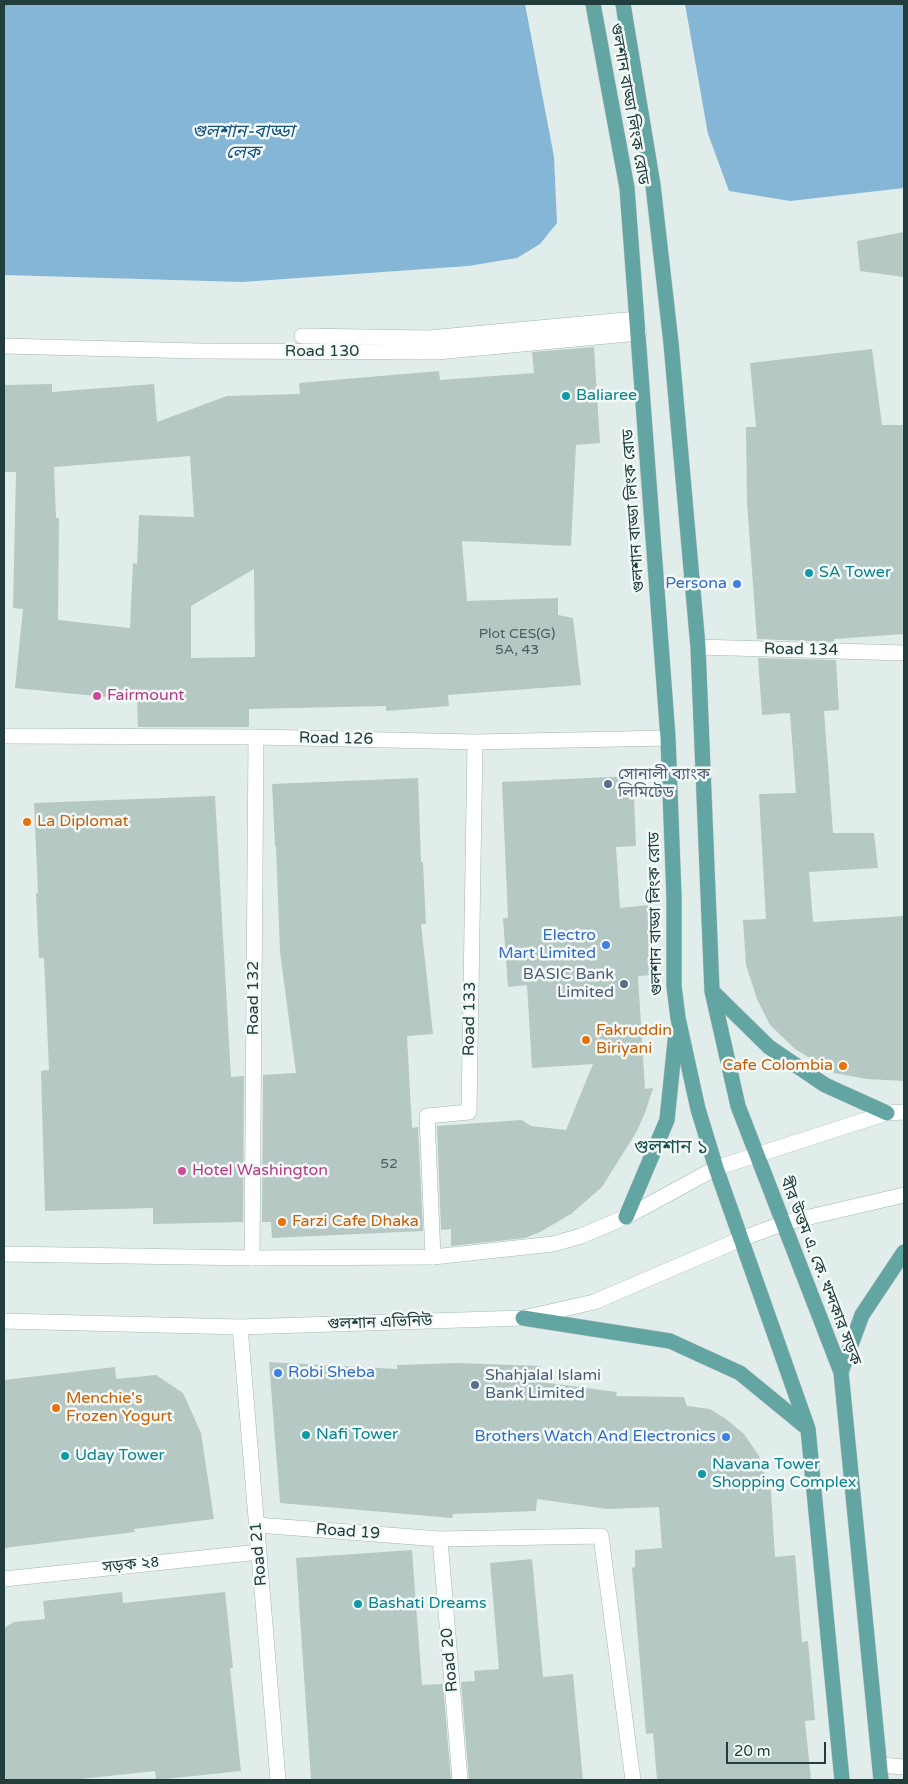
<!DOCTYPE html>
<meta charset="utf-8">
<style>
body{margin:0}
#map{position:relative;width:908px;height:1784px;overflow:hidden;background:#e1edea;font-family:"Varela Round",sans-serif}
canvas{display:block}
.frame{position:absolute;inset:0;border:5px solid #213e3d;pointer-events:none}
.scale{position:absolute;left:726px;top:1742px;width:100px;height:22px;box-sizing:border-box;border:2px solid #213e3d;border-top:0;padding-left:6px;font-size:15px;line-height:18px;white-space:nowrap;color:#213e3d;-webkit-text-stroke:4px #f2f9f7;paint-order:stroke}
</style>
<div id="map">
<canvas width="908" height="1784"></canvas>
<div class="frame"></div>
<div class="scale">20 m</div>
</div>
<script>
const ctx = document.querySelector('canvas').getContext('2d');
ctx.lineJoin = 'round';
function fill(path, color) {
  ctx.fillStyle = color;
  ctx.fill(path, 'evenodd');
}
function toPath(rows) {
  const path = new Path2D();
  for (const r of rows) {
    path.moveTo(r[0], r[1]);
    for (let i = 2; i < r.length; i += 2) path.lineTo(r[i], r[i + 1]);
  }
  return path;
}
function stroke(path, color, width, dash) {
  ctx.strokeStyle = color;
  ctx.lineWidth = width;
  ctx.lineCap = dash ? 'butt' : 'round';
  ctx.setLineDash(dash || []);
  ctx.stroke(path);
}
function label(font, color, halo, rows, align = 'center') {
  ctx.font = font + ' "Varela Round","Noto Sans Bengali",sans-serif';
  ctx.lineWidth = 5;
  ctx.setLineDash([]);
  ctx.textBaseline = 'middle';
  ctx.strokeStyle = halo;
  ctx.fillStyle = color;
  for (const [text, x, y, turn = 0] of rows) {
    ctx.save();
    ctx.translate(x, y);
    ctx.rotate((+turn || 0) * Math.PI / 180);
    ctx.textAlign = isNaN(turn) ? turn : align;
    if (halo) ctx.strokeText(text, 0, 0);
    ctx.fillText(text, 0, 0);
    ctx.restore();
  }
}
fill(toPath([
 [4,4,525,4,554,157,557,223,540,244,517,258,468,266,242,282,4,275],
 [685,4,904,4,904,188,790,201,729,191,708,134]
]), '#86b6d5');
fill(toPath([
 [904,232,904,277,860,271,857,241],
 [594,347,600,443,576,445,571,546,462,541,467,601,558,598,558,615,573,618,581,685,448,695,449,706,386,711,386,706,249,709,249,727,138,727,137,700,15,688,23,609,13,608,16,472,4,472,4,385,52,384,52,392,154,384,157,422,227,396,300,394,299,383,439,371,440,380,534,373,532,352],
 [190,456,194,517,139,515,137,564,133,563,130,628,58,620,59,518,56,518,54,467],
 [254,569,255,657,191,658,191,606],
 [872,349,882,425,904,425,904,634,834,639,834,642,757,639,747,503,746,427,756,427,750,363],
 [758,658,836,660,839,710,824,711,833,833,874,833,878,868,809,872,813,922,904,916,904,1081,867,1079,834,1073,795,1049,770,1025,757,999,746,965,743,920,766,919,759,794,796,793,790,713,762,715],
 [633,776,636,846,616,847,620,908,648,905,654,975,638,976,645,1089,653,1088,646,1110,637,1131,602,1187,571,1214,540,1232,525,1238,451,1246,451,1229,441,1230,437,1126,522,1120,531,1126,566,1130,593,1064,532,1068,527,985,508,987,503,918,508,918,502,782],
 [418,778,421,862,423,862,426,924,421,924,433,1034,407,1036,412,1128,418,1127,423,1231,272,1238,271,1222,262,1222,263,1075,296,1073,280,952,276,846,275,846,272,784],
 [215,796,231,1077,244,1076,243,1222,153,1224,153,1208,45,1211,41,1071,49,1070,44,958,39,958,36,893,38,893,34,803],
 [269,1362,397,1369,397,1365,458,1363,541,1366,541,1382,617,1392,616,1396,684,1397,687,1406,710,1409,726,1419,744,1434,759,1456,771,1492,775,1557,795,1555,802,1642,808,1641,815,1720,805,1721,811,1780,657,1780,653,1733,646,1734,632,1568,635,1567,635,1550,662,1548,659,1507,607,1509,537,1499,536,1511,453,1514,452,1518,280,1503],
 [115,1367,116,1379,156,1375,183,1393,201,1433,214,1519,134,1529,135,1532,4,1548,4,1380],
 [412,1550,422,1685,443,1684,451,1780,311,1780,296,1558],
 [532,1559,543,1677,573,1674,583,1780,469,1780,461,1682,475,1681,474,1671,499,1669,490,1563],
 [122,1592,123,1603,225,1592,233,1668,230,1668,241,1771,156,1780,155,1771,72,1780,4,1780,4,1628,14,1622,45,1619,43,1601]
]), '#b6c8c4');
const service = toPath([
 [880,1765,904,1767]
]);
const pedestrian = toPath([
 [302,336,429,338,637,319]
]);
const minor = toPath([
 [4,346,198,351,437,352,639,333],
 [698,647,904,653],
 [4,736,256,737,475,742,668,738],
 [433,1257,427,1116,469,1112,475,742],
 [252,1258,256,737],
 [240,1327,278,1780],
 [257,1525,440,1539,601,1536,633,1780],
 [440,1539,460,1780],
 [4,1579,259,1552]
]);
const secondary = toPath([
 [4,1254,252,1258,433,1257,553,1244,581,1236,626,1217,716,1168,887,1113,904,1112],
 [4,1321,240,1327,523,1318,594,1302,741,1239,784,1223,904,1195]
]);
const primary = toPath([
 [593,4,627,188,668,738,674,897,674,986,678,1018,698,1109,716,1168,808,1429,842,1780],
 [623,4,653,185,671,343,698,647,712,991,738,1106,841,1372,881,1780],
 [712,991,769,1047,825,1085,887,1113],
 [626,1217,667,1120,676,1032],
 [523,1318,670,1341,740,1373,807,1428],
 [841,1372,862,1315,904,1252]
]);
stroke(service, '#a4b5b3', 16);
stroke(pedestrian, '#a4b5b3', 16);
stroke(minor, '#a4b5b3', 16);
stroke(secondary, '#9fb9b6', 16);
stroke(primary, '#c1c9c9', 16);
stroke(service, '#fff', 15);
stroke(pedestrian, '#fff', 15);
stroke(minor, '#fff', 15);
stroke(secondary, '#fff', 15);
stroke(primary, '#63a5a3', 15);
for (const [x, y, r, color] of [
 [566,396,5,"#0f9aa8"],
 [809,573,5,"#0f9aa8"],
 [737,584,5,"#3f7fe0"],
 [97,696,5,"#d1479c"],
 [608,784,5,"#5c6f8a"],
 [27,822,5,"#e8710a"],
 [606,945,5,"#3f7fe0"],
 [624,984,5,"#5c6f8a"],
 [586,1040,5,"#e8710a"],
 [843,1066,5,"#e8710a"],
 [182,1171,5,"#d1479c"],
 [282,1222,5,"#e8710a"],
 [278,1373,5,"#3f7fe0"],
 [475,1385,5,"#5c6f8a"],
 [56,1408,5,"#e8710a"],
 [306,1435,5,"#0f9aa8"],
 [726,1437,5,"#3f7fe0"],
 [65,1456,5,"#0f9aa8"],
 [702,1474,5,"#0f9aa8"],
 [358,1604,5,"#0f9aa8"]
]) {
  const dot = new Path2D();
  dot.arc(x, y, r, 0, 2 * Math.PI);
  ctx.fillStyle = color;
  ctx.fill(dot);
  stroke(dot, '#f2f9f7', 2);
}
label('14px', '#46605f', null, [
 ["Plot CES(G)",517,634],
 ["5A, 43",517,650],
 ["52",389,1164]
]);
label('16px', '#213e3d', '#f2f9f7', [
 ["গুলশান বাড্ডা লিংক রোড",629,104,80],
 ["Road 130",322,352],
 ["গুলশান বাড্ডা লিংক রোড",634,511,-94],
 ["Road 134",801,650,1],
 ["Road 126",336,739,1],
 ["গুলশান বাড্ডা লিংক রোড",656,914,-91],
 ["Road 132",254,998,-90],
 ["Road 133",470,1019,-89],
 ["বীর উত্তম এ. কে. খন্দকার সড়ক",820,1271,69],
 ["গুলশান এভিনিউ",380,1323,-2],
 ["Road 19",348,1532,4],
 ["Road 21",259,1554,-95],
 ["সড়ক ২৪",131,1565,-6],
 ["Road 20",450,1660,-95]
]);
label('16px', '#0d838f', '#f2f9f7', [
 ["Baliaree",576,396],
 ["SA Tower",819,573],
 ["Nafi Tower",316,1435],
 ["Uday Tower",75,1456],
 ["Navana Tower",712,1465],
 ["Shopping Complex",712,1483],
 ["Bashati Dreams",368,1604]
], 'left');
label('16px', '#366cbe', '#f2f9f7', [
 ["Persona",727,584],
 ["Electro",596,936],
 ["Mart Limited",596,954],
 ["Robi Sheba",288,1373,"left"],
 ["Brothers Watch And Electronics",716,1437]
], 'right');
label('16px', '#b23c85', '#f2f9f7', [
 ["Fairmount",107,696],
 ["Hotel Washington",192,1171]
], 'left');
label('16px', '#4e5e75', '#f2f9f7', [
 ["সোনালী ব্যাংক",618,775],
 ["লিমিটেড",618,793],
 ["BASIC Bank",614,975,"right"],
 ["Limited",614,993,"right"],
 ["Shahjalal Islami",485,1376],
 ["Bank Limited",485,1394]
], 'left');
label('16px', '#c56008', '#f2f9f7', [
 ["La Diplomat",37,822],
 ["Fakruddin",596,1031],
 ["Biriyani",596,1049],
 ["Cafe Colombia",833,1066,"right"],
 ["Farzi Cafe Dhaka",292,1222],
 ["Menchie's",66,1399],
 ["Frozen Yogurt",66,1417]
], 'left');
label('italic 18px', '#17557e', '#f2f9f7', [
 ["গুলশান-বাড্ডা",243,132],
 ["লেক",243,153]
]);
label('19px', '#1b5251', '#f2f9f7', [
 ["গুলশান ১",671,1148]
]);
</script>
